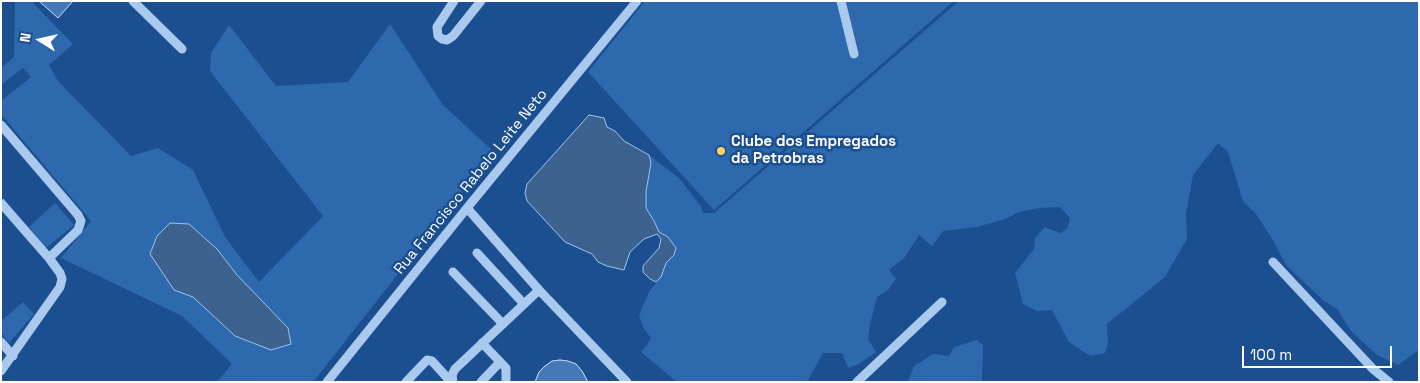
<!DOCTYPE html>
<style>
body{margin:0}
#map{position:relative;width:1420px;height:383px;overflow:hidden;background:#1b4f8f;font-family:"Space Grotesk",sans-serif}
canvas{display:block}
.frame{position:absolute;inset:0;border:2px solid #fff;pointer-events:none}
.north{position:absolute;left:15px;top:15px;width:50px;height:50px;-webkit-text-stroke:4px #1b4f8f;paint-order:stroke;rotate:280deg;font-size:14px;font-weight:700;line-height:20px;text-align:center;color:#fff}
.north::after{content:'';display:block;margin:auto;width:18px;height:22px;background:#fff;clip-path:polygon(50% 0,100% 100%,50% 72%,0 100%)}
.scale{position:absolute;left:1242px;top:346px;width:150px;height:22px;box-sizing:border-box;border:2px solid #fff;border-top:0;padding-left:6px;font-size:15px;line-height:18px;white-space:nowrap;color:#fff;-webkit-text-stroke:4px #1b4f8f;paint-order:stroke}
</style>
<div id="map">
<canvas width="1420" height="383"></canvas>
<div class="frame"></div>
<div class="north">N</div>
<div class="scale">100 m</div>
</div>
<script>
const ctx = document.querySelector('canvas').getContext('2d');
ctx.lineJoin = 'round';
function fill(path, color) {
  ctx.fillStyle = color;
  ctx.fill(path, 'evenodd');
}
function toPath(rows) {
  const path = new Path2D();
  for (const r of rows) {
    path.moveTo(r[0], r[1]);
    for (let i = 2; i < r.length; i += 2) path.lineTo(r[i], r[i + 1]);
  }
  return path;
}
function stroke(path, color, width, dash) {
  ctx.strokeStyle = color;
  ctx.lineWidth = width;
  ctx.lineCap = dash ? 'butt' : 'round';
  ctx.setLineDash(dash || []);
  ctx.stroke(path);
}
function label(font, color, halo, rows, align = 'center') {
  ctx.font = font + ' "Space Grotesk",sans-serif';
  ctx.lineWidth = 5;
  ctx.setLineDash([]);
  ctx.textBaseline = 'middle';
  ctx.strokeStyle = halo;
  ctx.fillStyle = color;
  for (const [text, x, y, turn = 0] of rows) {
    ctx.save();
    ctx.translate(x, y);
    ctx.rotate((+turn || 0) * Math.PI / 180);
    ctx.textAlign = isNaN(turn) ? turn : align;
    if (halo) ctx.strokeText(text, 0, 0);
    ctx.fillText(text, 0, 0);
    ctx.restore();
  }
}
fill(toPath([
 [15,1,34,1,33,3,73,44,49,65,58,81,131,156,158,148,193,170,225,237,259,282,323,216,210,71,211,53,229,25,276,86,348,82,390,24,443,105,494,152,313,382,217,382,232,364,182,316,61,258,91,221,1,114,1,101,31,77,23,68,1,85,1,68,14,57],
 [645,1,954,1,714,210,588,72],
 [959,1,1419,1,1419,350,1398,365,1377,355,1351,331,1337,309,1325,302,1286,265,1274,242,1256,214,1243,201,1228,152,1218,143,1193,175,1186,213,1187,239,1165,277,1107,324,1108,343,1105,353,1090,356,1069,342,1052,310,1037,311,1023,304,1015,273,1034,249,1035,238,1045,227,1060,233,1067,229,1070,218,1060,207,1040,208,1019,212,1005,219,977,227,943,231,932,246,919,235,905,257,889,270,896,279,888,290,877,297,870,324,868,339,876,352,859,364,848,368,842,353,823,353,807,382,677,382,641,352,647,345,651,338,644,329,639,315,649,292,661,277,666,263,670,260,668,237,658,232,654,221,646,208,646,192,651,163,649,155,679,178,700,205,703,213,714,213],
 [55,203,74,225,46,248,29,227],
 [23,302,34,314,9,343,1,332,1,321],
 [977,340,983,345,982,382,908,382,914,366,933,354,949,356,954,347]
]), '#2e69ad');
const water = toPath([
 [589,115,604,118,607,127,615,131,624,141,649,155,651,163,646,192,646,208,654,221,659,232,668,237,676,248,674,255,666,263,661,277,656,282,650,279,643,272,643,266,659,248,661,239,657,234,644,239,630,252,624,270,607,266,598,262,592,254,565,242,527,201,525,193,527,184,589,115],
 [170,223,189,224,217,249,237,275,288,328,291,344,271,350,235,336,193,297,174,290,150,254,157,236,170,223]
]);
fill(water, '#3c6290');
stroke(water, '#9cc4f0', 1);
const building = toPath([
 [39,1,73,1,58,18,39,1],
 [560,360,568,361,576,364,582,371,588,382,535,382,539,372,545,366,552,361,560,360]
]);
fill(building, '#4478b7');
stroke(building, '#cfe3fa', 1);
stroke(toPath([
 [133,1,182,49],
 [454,1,437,27,438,36,442,39,447,40,453,36,481,1],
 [841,1,854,54],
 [1,125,78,215,81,221,78,230,49,258],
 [1,203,49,258,60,273,62,279,60,287,1,371],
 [467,208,539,290,627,382],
 [477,253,524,304],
 [1273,262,1373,369,1389,382],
 [453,272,503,324],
 [1,342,13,356],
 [482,343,506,368,506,382],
 [327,382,467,208,637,1],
 [406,382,427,360,432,361,451,382],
 [453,382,452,375,455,369,539,290],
 [481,382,500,362],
 [857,382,942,302]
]), '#a9c9ee', 9);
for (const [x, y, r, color] of [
 [721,151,5,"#ffd166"]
]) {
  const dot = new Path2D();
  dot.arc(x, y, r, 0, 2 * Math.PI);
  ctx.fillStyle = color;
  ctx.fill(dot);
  stroke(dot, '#1b4f8f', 2);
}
label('bold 15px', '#fff', '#1b4f8f', [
 ["Clube dos Empregados",731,142],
 ["da Petrobras",731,159]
], 'left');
label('15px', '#fff', '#1b4f8f', [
 ["Rua Francisco Rabelo Leite Neto",471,182,-51]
]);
</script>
